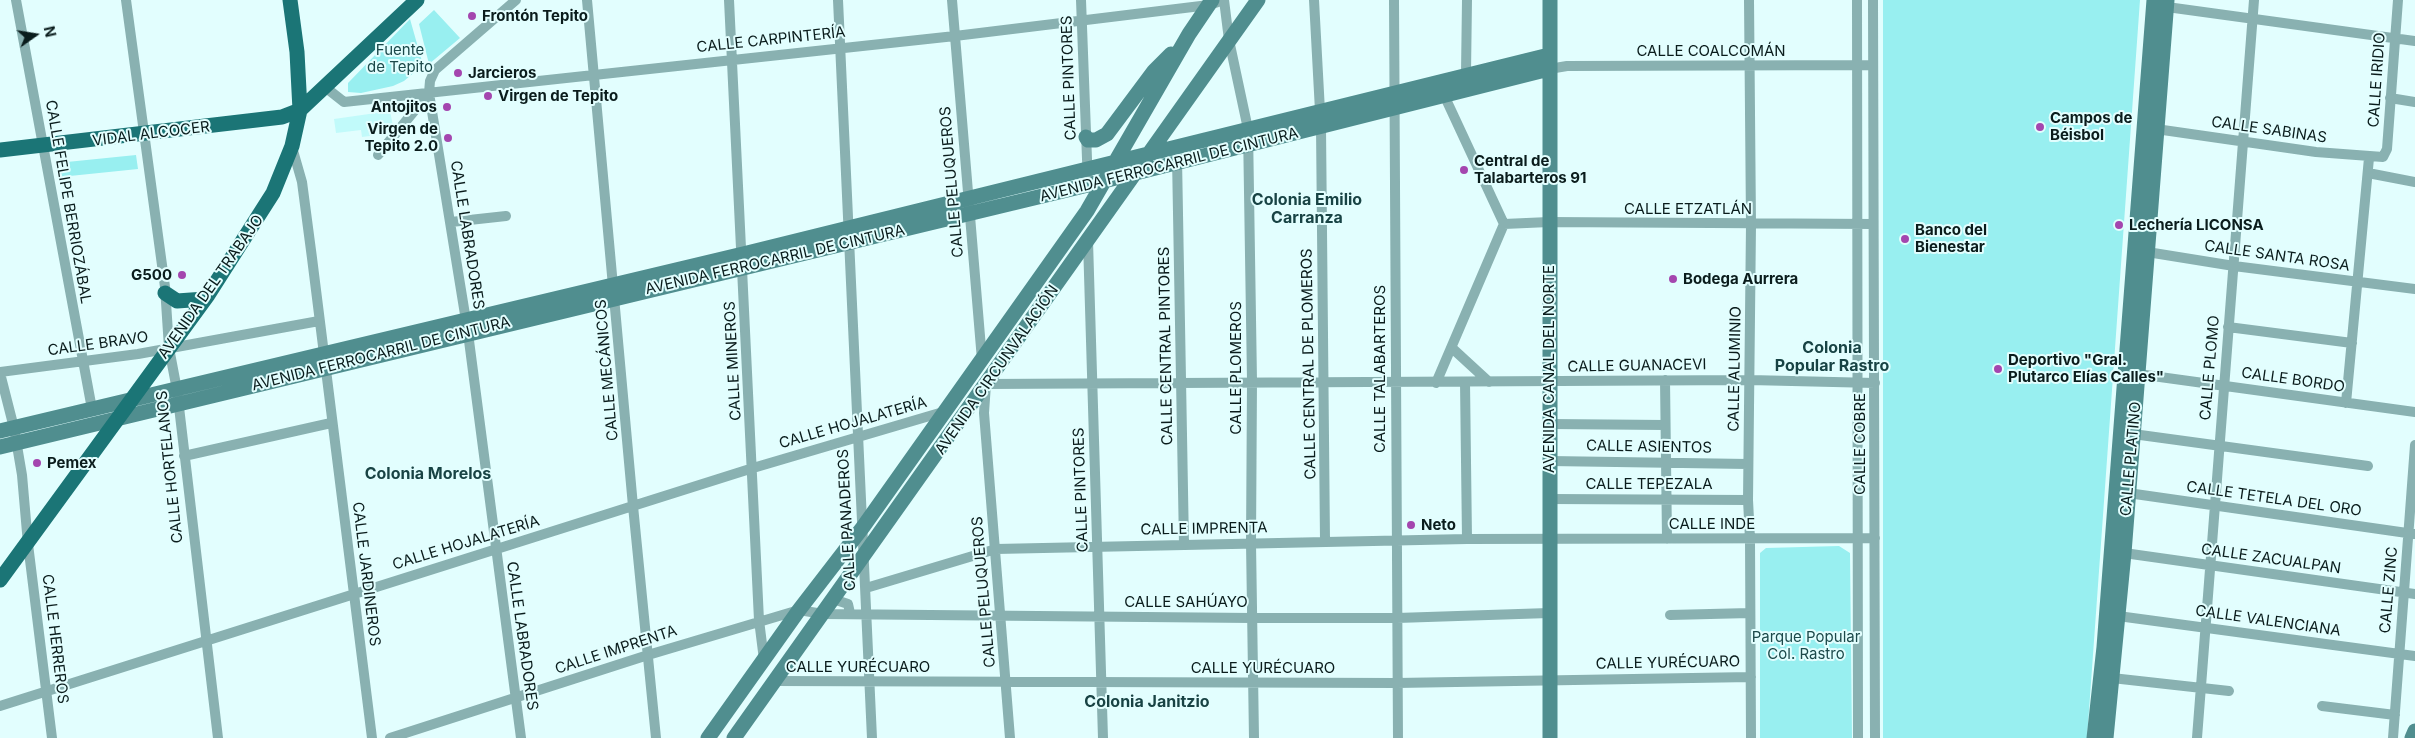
<!DOCTYPE html>
<meta charset="utf-8">
<style>
body{margin:0}
#map{position:relative;width:2415px;height:738px;overflow:hidden;background:#e2fefe;font-family:Inter,sans-serif}
canvas{display:block}
.north{position:absolute;left:10px;top:10px;width:50px;height:50px;-webkit-text-stroke:4px #e2fefe;paint-order:stroke;rotate:77deg;font-size:14px;font-weight:700;line-height:20px;text-align:center;color:#0a1c1c}
.north::after{content:'';display:block;margin:auto;width:18px;height:22px;background:#0a1c1c;clip-path:polygon(50% 0,100% 100%,50% 72%,0 100%)}
</style>
<div id="map">
<canvas width="2415" height="738"></canvas>
<div class="north">N</div>
</div>
<script>
const ctx = document.querySelector('canvas').getContext('2d');
ctx.lineJoin = 'round';
function fill(path, color) {
  ctx.fillStyle = color;
  ctx.fill(path, 'evenodd');
}
function toPath(rows) {
  const path = new Path2D();
  for (const r of rows) {
    path.moveTo(r[0], r[1]);
    for (let i = 2; i < r.length; i += 2) path.lineTo(r[i], r[i + 1]);
  }
  return path;
}
function stroke(path, color, width, dash) {
  ctx.strokeStyle = color;
  ctx.lineWidth = width;
  ctx.lineCap = dash ? 'butt' : 'round';
  ctx.setLineDash(dash || []);
  ctx.stroke(path);
}
function label(font, color, halo, rows, align = 'center') {
  ctx.font = font + ' Inter,sans-serif';
  ctx.lineWidth = 4;
  ctx.setLineDash([]);
  ctx.textBaseline = 'middle';
  ctx.strokeStyle = halo;
  ctx.fillStyle = color;
  for (const [text, x, y, turn = 0] of rows) {
    ctx.save();
    ctx.translate(x, y);
    ctx.rotate((+turn || 0) * Math.PI / 180);
    ctx.textAlign = isNaN(turn) ? turn : align;
    if (halo) ctx.strokeText(text, 0, 0);
    ctx.fillText(text, 0, 0);
    ctx.restore();
  }
}
fill(toPath([
 [390,111,393,126,369,129,370,136,362,137,361,130,336,133,334,119]
]), '#c1fafa');
fill(toPath([
 [1883,0,2140,0,2087,738,1883,738],
 [434,10,460,38,429,64,419,24],
 [410,19,423,65,404,81,393,86,361,93,348,92,348,83],
 [136,155,138,169,60,177,57,163],
 [1839,546,1850,553,1852,738,1760,738,1760,553,1766,548]
]), '#98eff0');
stroke(toPath([
 [16,0,92,409],
 [126,0,165,287,169,348,177,390,218,738],
 [587,0,633,506,656,738],
 [729,0,759,620,764,660],
 [838,0,872,738],
 [952,0,982,360],
 [1081,0,1088,185],
 [1224,0,1229,40,1248,129,1252,381,1251,543,1254,738],
 [1314,0,1320,111],
 [1394,0,1398,738],
 [1749,0,1751,224,1748,500,1750,539,1751,738],
 [1857,0,1858,738],
 [1873,0,1875,738],
 [2167,7,2415,41],
 [1549,69,1567,66,1873,65],
 [1466,73,1467,0],
 [325,87,344,102,955,36,1209,5,1224,0],
 [429,93,468,333,521,738],
 [2390,98,2415,102],
 [1321,127,1325,541],
 [2156,129,2316,152,2383,157,2387,149,2398,0],
 [292,147,302,182,312,258,372,738],
 [378,155,429,93,430,81,435,70,516,0],
 [1177,158,1184,545],
 [2368,173,2415,182],
 [451,222,506,216],
 [1504,224,1549,222,1873,224],
 [1088,241,1103,738],
 [2141,251,2234,266,2415,289],
 [2228,327,2352,343],
 [1452,348,1489,382],
 [0,372,138,354,319,321],
 [0,373,14,428,22,475,28,544,52,738],
 [2138,374,2415,412],
 [1665,380,1667,539],
 [1465,382,1467,539],
 [1436,383,1504,224,1444,95],
 [2346,403,2369,158],
 [1550,424,1665,425],
 [2133,434,2368,466],
 [184,456,331,423],
 [1550,461,1748,464],
 [2128,493,2414,534],
 [1550,499,1748,500],
 [2124,553,2415,594],
 [866,588,996,549,1467,539,1875,538],
 [833,599,848,604,850,613],
 [1670,615,1750,613],
 [2118,616,2415,656],
 [2112,678,2229,691],
 [775,681,1397,683,1751,677],
 [0,706,753,468,943,412],
 [2322,706,2395,715],
 [390,738,648,655,799,610,823,614,1252,618,1397,618,1549,613],
 [1010,738,984,413,986,384,1750,380,1875,383],
 [2197,738,2254,0],
 [2393,738,2415,445]
]), '#89b1b1', 10);
stroke(toPath([
 [1550,0,1550,738],
 [1086,137,1088,140,1096,140,1107,134,1154,71,1171,54],
 [0,431,743,254,1549,55],
 [0,447,1088,185,1549,69],
 [708,738,799,610,863,527,1087,211,1189,34,1212,0],
 [734,738,1258,0],
 [2094,738,2104,647,2154,0],
 [2106,738,2124,553,2167,0],
 [2412,738,2415,731]
]), '#508e8f', 15);
stroke(toPath([
 [0,150,282,117,300,110,417,0],
 [165,293,177,301,205,299],
 [0,580,208,295,273,193,292,146,300,110,297,52,290,0]
]), '#1b7576', 15);
for (const [x, y, r, color] of [
 [472,16,5,"#a446af"],
 [458,73,5,"#a446af"],
 [488,96,5,"#a446af"],
 [447,107,5,"#a446af"],
 [2040,127,5,"#a446af"],
 [448,138,5,"#a446af"],
 [1464,170,5,"#a446af"],
 [2119,225,5,"#a446af"],
 [1905,239,5,"#a446af"],
 [182,275,5,"#a446af"],
 [1673,279,5,"#a446af"],
 [1998,369,5,"#a446af"],
 [37,463,5,"#a446af"],
 [1411,525,5,"#a446af"]
]) {
  const dot = new Path2D();
  dot.arc(x, y, r, 0, 2 * Math.PI);
  ctx.fillStyle = color;
  ctx.fill(dot);
  stroke(dot, '#e2fefe', 2);
}
label('bold 15px', '#0a1c1c', '#e2fefe', [
 ["Frontón Tepito",482,16],
 ["Jarcieros",468,73],
 ["Virgen de Tepito",498,96],
 ["Antojitos",437,107,"right"],
 ["Campos de",2050,118],
 ["Béisbol",2050,135],
 ["Virgen de",438,129,"right"],
 ["Tepito 2.0",438,146,"right"],
 ["Central de",1474,161],
 ["Talabarteros 91",1474,178],
 ["Lechería LICONSA",2129,225],
 ["Banco del",1915,230],
 ["Bienestar",1915,247],
 ["G500",172,275,"right"],
 ["Bodega Aurrera",1683,279],
 ["Deportivo \"Gral.",2008,360],
 ["Plutarco Elías Calles\"",2008,377],
 ["Pemex",47,463],
 ["Neto",1421,525]
], 'left');
label('15px', '#0a1c1c', '#e2fefe', [
 ["CALLE CARPINTERÍA",771,40,-6],
 ["CALLE COALCOMÁN",1711,51],
 ["CALLE PINTORES",1069,78,-92],
 ["CALLE IRIDIO",2377,80,-86],
 ["CALLE SABINAS",2269,130,8],
 ["VIDAL ALCOCER",151,134,-7],
 ["AVENIDA FERROCARRIL DE CINTURA",1169,165,-14],
 ["CALLE PELUQUEROS",952,182,-95],
 ["CALLE FELIPE BERRIOZÁBAL",68,202,80],
 ["CALLE ETZATLÁN",1688,209],
 ["CALLE LABRADORES",467,235,81],
 ["CALLE SANTA ROSA",2277,256,8],
 ["AVENIDA FERROCARRIL DE CINTURA",775,260,-13],
 ["AVENIDA DEL TRABAJO",211,287,-55],
 ["CALLE BRAVO",98,344,-8],
 ["CALLE CENTRAL PINTORES",1166,346,-91],
 ["AVENIDA FERROCARRIL DE CINTURA",381,354,-14],
 ["CALLE MINEROS",733,361,-93],
 ["CALLE CENTRAL DE PLOMEROS",1309,364,-91],
 ["CALLE GUANACEVI",1637,366,-1],
 ["CALLE PLOMEROS",1236,368,-90],
 ["CALLE PLOMO",2210,368,-85],
 ["CALLE TALABARTEROS",1380,369,-90],
 ["AVENIDA CANAL DEL NORTE",1549,369,-90],
 ["CALLE ALUMINIO",1735,369,-89],
 ["CALLE MECÁNICOS",607,370,-95],
 ["AVENIDA CIRCUNVALACIÓN",997,370,-55],
 ["CALLE BORDO",2293,380,8],
 ["CALLE HOJALATERÍA",853,423,-16],
 ["CALLE COBRE",1860,444,-90],
 ["CALLE ASIENTOS",1649,447,1],
 ["CALLE PLATINO",2131,459,-85],
 ["CALLE HORTELANOS",170,467,-96],
 ["CALLE TEPEZALA",1649,484],
 ["CALLE PINTORES",1081,490,-92],
 ["CALLE TETELA DEL ORO",2274,499,8],
 ["CALLE PANADEROS",847,520,-93],
 ["CALLE INDE",1712,524],
 ["CALLE IMPRENTA",1204,529,-1],
 ["CALLE HOJALATERÍA",466,543,-17],
 ["CALLE ZACUALPAN",2271,559,8],
 ["CALLE JARDINEROS",366,574,83],
 ["CALLE ZINC",2389,590,-85],
 ["CALLE PELUQUEROS",984,592,-95],
 ["CALLE SAHÚAYO",1186,602],
 ["CALLE VALENCIANA",2268,621,8],
 ["CALLE LABRADORES",522,636,82],
 ["CALLE HERREROS",55,639,83],
 ["CALLE IMPRENTA",616,650,-18],
 ["CALLE YURÉCUARO",1668,663,-1],
 ["CALLE YURÉCUARO",858,667],
 ["CALLE YURÉCUARO",1263,668]
]);
label('15px', '#1b494a', '#e2fefe', [
 ["Fuente",400,50],
 ["de Tepito",400,67],
 ["Parque Popular",1806,637],
 ["Col. Rastro",1806,654]
]);
label('bold 16px', '#184344', '#e2fefe', [
 ["Colonia Emilio",1307,200],
 ["Carranza",1307,218],
 ["Colonia",1832,348],
 ["Popular Rastro",1832,366],
 ["Colonia Morelos",428,474],
 ["Colonia Janitzio",1147,702]
]);
</script>
